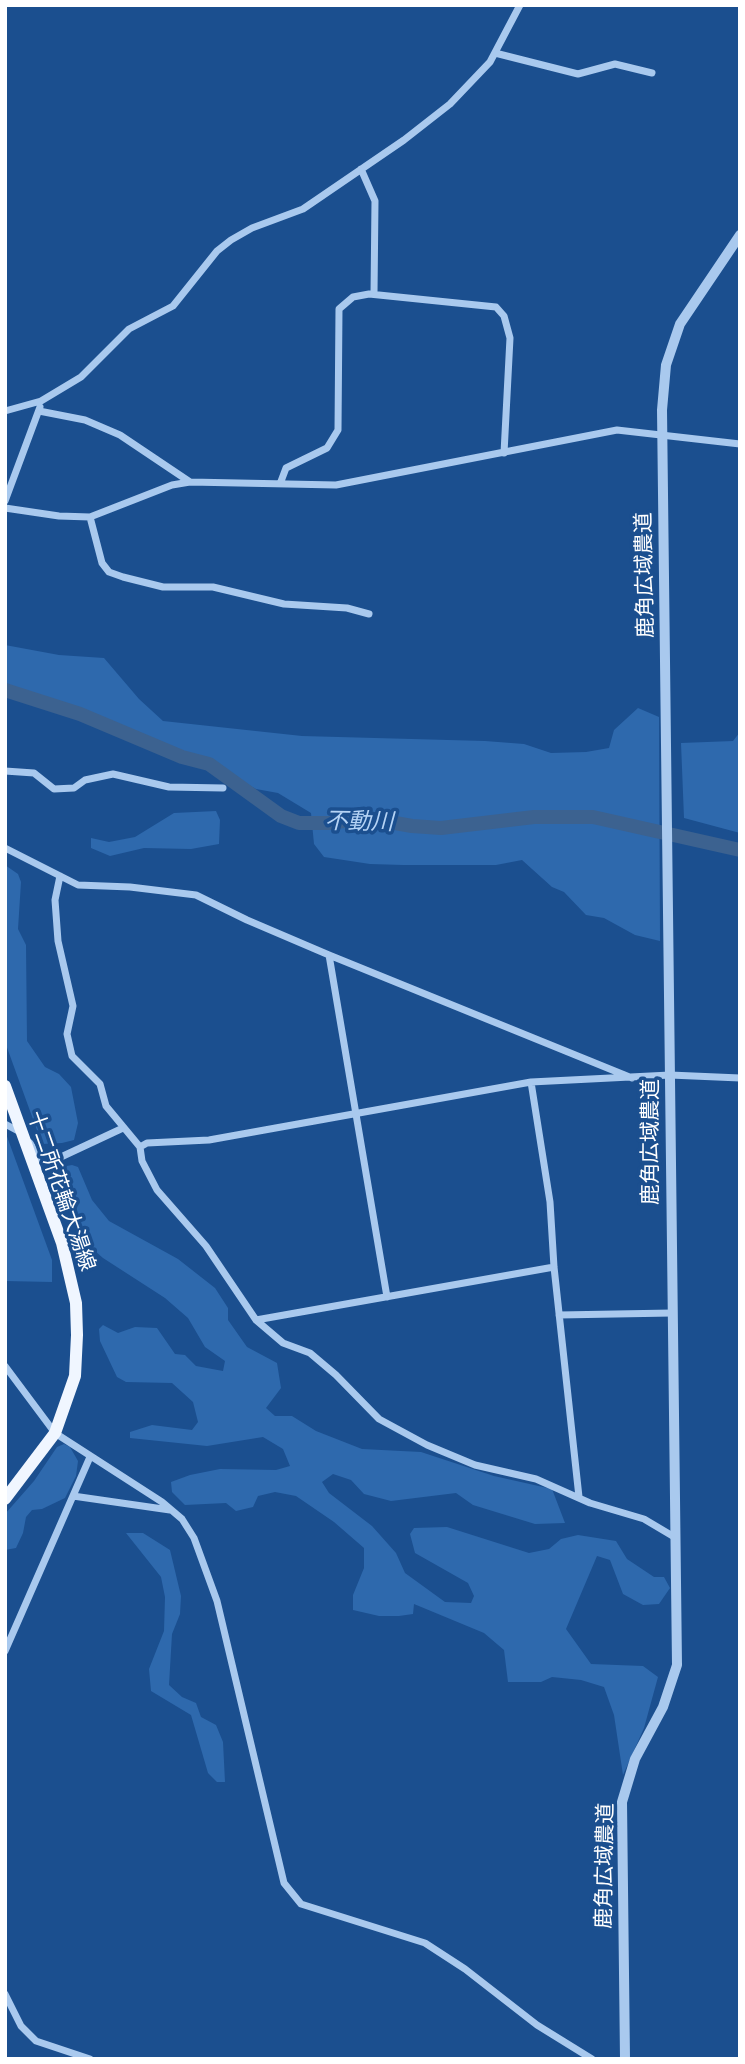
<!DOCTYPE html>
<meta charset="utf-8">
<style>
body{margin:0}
#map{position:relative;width:745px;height:2064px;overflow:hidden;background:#1b4f8f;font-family:"Alegreya Sans",sans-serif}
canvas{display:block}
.frame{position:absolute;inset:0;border:7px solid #fff;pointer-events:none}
</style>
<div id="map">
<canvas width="745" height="2064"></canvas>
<div class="frame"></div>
</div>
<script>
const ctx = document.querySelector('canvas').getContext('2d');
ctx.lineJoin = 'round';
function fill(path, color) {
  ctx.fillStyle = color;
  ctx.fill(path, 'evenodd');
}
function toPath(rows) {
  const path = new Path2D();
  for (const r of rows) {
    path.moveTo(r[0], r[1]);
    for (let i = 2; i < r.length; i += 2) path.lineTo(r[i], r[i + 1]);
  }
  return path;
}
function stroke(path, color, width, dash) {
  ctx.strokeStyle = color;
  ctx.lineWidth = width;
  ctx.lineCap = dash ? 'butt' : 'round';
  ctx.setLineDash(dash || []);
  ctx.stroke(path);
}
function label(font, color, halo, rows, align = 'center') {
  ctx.font = font + ' "Alegreya Sans","Noto Sans JP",sans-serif';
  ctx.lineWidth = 7;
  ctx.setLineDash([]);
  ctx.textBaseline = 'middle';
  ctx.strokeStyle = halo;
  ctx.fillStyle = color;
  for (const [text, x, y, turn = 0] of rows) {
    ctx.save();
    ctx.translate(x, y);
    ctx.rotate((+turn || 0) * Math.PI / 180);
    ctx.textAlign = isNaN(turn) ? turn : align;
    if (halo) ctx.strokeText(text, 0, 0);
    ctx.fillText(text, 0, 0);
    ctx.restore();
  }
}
fill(toPath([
 [5,645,59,655,104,658,139,699,163,721,302,736,485,741,524,744,551,753,586,752,609,748,614,730,638,708,659,717,660,941,635,935,604,918,586,915,564,892,552,887,522,860,496,865,403,865,370,864,324,857,314,844,311,813,278,793,256,789,213,766,5,683],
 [740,732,740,833,684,818,681,743,733,741],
 [216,811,220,820,219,844,191,849,144,848,110,856,91,848,91,838,109,842,135,837,174,813],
 [5,865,18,874,21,882,18,929,26,945,27,1041,45,1067,59,1074,71,1087,78,1123,74,1140,62,1143,42,1144,5,1042],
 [5,1131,52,1260,52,1282,5,1281],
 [72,1165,78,1167,92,1200,109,1221,178,1259,215,1288,228,1308,228,1320,247,1347,277,1363,281,1388,266,1408,275,1416,292,1416,316,1431,362,1449,421,1452,494,1476,552,1489,565,1523,535,1524,473,1505,456,1493,391,1501,364,1494,351,1480,333,1474,322,1482,329,1493,372,1526,396,1553,405,1573,445,1602,471,1603,474,1596,468,1583,415,1553,410,1534,414,1528,447,1527,529,1553,549,1549,561,1539,578,1535,616,1541,627,1559,654,1577,664,1577,670,1588,659,1604,643,1605,623,1594,610,1560,597,1556,566,1629,591,1664,643,1666,658,1677,644,1728,623,1775,614,1715,604,1687,581,1680,552,1677,541,1682,508,1682,504,1650,484,1633,414,1604,413,1614,399,1616,379,1616,353,1610,353,1595,364,1568,364,1548,334,1522,296,1496,275,1492,258,1496,253,1507,236,1511,226,1503,185,1505,172,1492,171,1482,190,1475,220,1469,276,1470,290,1466,283,1449,263,1437,207,1446,130,1438,130,1432,152,1425,192,1430,198,1422,193,1402,172,1383,126,1382,117,1377,100,1341,99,1329,103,1325,118,1333,135,1327,157,1328,175,1354,185,1355,196,1366,223,1371,225,1361,205,1347,188,1318,165,1298,103,1258,80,1238,56,1168],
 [64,1444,70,1447,78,1461,76,1476,65,1498,42,1509,32,1510,26,1517,23,1533,16,1548,5,1550,5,1514,34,1481,57,1447],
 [126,1533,143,1533,170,1550,181,1596,180,1614,172,1634,169,1685,182,1697,196,1703,201,1717,216,1725,223,1742,225,1782,217,1782,208,1773,191,1715,151,1691,149,1669,164,1631,165,1597,161,1577]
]), '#2e69ad');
stroke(toPath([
 [5,690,80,714,182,757,209,764,281,816,299,823,329,823,367,818,412,826,441,828,534,817,593,817,740,850]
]), '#3c6290', 14);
stroke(toPath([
 [495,53,578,74,615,64,652,73],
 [361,169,375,201,374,294],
 [5,411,41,401,81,377,129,329,173,306,217,251,231,240,252,228,303,209,404,140,450,104,490,62,520,5],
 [39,411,85,420,120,435,190,482],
 [280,484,286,468,327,448,338,430,339,309,353,297,369,294,496,307,504,316,510,338,504,453],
 [5,501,40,407],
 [5,508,59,516,90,517,172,485,190,482,336,485,617,430,740,444],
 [90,517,102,563,109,572,123,577,163,587,213,587,284,604,347,608,369,614],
 [5,771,34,773,54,789,74,788,85,780,113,774,169,787,223,788],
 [5,848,78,885,130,887,196,895,247,920,329,955,632,1078],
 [60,876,55,900,58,941,73,1006,67,1034,72,1056,100,1084,106,1106,140,1147,142,1161,157,1190,206,1246,256,1320,283,1343,310,1353,336,1375,379,1419,427,1445,475,1465,536,1479,590,1503,644,1519,676,1538],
 [329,955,387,1297],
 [531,1082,550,1202,554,1267,579,1497],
 [5,1124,20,1132],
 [30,1143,41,1161,46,1164,123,1128],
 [140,1147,147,1143,209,1140,531,1082,670,1075,740,1078],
 [559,1315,672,1313],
 [256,1320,554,1267],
 [5,1366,55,1433,162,1502,182,1519,194,1538,217,1601,284,1883,301,1904,425,1943,465,1969,537,2025,592,2059],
 [73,1496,170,1510],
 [5,1651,90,1457],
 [5,1994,21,2026,36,2041,90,2059]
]), '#a9c9ee', 7);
stroke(toPath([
 [625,2059,622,1802,635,1759,663,1707,677,1665,662,410,666,365,680,324,740,235]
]), '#a9c9ee', 10);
stroke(toPath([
 [5,1086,62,1243,76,1303,77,1335,75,1376,55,1433,5,1499]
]), '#f0f6ff', 12);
label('21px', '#fff', '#1b4f8f', [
 ["鹿角広域農道",645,575,-91],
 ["鹿角広域農道",651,1142,-90],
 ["十二所花輪大湯線",61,1191,71],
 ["鹿角広域農道",605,1866,-89]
]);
label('italic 23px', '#b5d3f5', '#1b4f8f', [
 ["不動川",359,822,1]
]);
</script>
